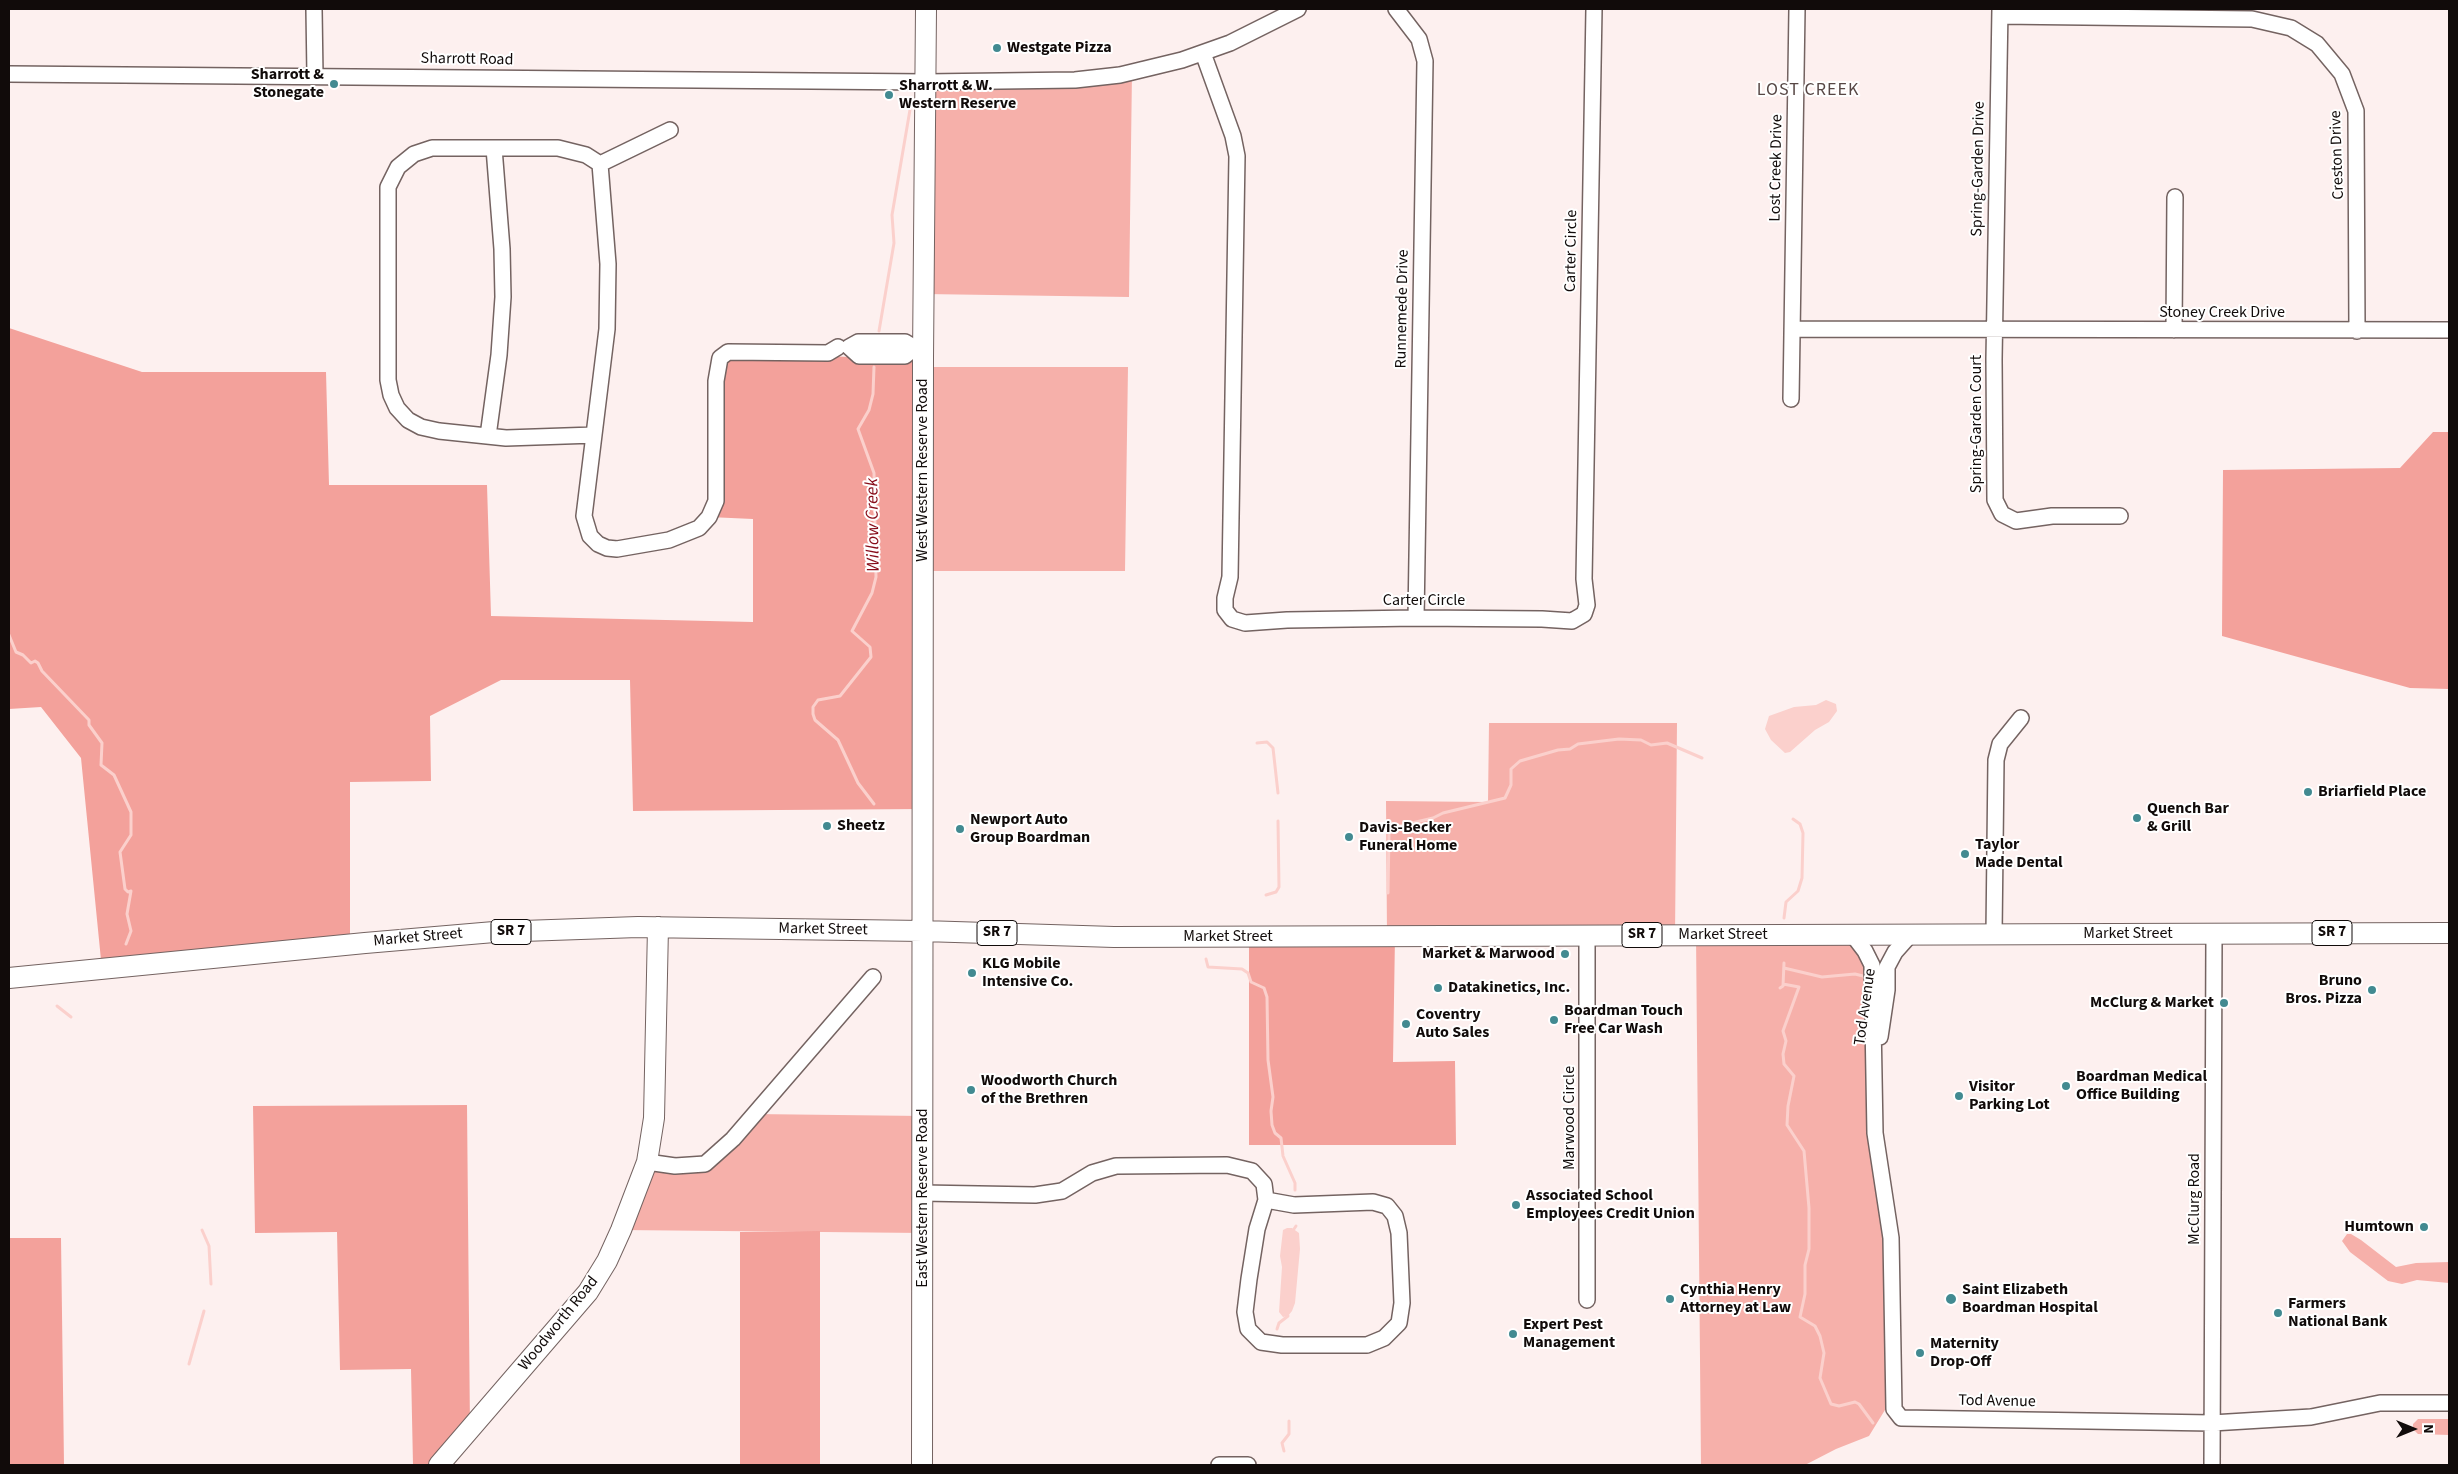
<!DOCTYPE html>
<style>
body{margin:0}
#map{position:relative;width:2458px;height:1474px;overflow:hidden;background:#fdf0ef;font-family:"Source Sans 3",sans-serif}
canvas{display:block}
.frame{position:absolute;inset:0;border:10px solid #110b0a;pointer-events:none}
.north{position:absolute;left:2388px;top:1404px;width:50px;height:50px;-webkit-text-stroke:4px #fff;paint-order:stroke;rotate:90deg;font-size:14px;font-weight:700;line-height:20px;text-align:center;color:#110b0a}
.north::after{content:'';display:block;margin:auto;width:18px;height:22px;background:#110b0a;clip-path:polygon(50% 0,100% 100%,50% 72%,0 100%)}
</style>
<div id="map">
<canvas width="2458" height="1474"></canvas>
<div class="frame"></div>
<div class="north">N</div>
</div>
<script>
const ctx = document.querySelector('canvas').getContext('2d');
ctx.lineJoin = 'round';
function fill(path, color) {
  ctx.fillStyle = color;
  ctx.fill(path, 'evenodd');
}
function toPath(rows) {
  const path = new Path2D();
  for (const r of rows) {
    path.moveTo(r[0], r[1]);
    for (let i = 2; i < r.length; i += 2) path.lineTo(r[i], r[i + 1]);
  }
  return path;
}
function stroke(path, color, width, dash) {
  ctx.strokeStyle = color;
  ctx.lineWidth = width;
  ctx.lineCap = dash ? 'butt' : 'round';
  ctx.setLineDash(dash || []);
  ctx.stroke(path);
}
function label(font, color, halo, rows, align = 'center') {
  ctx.font = font + ' "Source Sans 3",sans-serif';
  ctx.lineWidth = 4;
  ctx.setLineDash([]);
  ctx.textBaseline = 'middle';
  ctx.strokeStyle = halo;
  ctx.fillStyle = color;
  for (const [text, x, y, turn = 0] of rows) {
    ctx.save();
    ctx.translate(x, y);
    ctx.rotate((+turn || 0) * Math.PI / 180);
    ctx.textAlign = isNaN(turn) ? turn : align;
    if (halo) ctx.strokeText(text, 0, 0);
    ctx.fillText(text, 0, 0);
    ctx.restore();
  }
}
fill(toPath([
 [1132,72,1129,297,924,294,926,82],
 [923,367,1128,367,1125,571,923,571],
 [1489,723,1677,723,1675,935,1387,936,1386,801,1488,802],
 [1852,934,1865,951,1887,1265,1888,1405,1869,1436,1836,1449,1805,1465,1701,1465,1696,935],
 [753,1114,923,1116,923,1233,621,1230,647,1162,705,1164],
 [2347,1234,2351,1234,2361,1240,2396,1267,2416,1263,2449,1262,2449,1283,2417,1280,2402,1284,2388,1281,2350,1252,2342,1241],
 [2418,1419,2449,1419,2449,1435,2418,1434,2413,1429,2413,1424]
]), '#f6b0aa');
fill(toPath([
 [9,328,142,372,326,372,329,485,487,485,491,616,753,622,753,519,709,517,716,381,728,352,923,360,924,809,633,811,630,680,501,680,430,716,431,781,350,782,350,944,102,970,81,758,41,707,9,709],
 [2433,432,2449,432,2449,689,2410,688,2222,636,2223,470,2400,468],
 [1395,936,1393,1062,1455,1061,1456,1145,1249,1145,1249,937],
 [467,1105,470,1430,439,1465,413,1465,411,1369,340,1370,337,1232,255,1233,253,1106],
 [820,1231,820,1465,740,1465,740,1232],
 [9,1238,61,1238,64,1465,9,1465]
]), '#f3a19b');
fill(toPath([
 [1826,700,1836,704,1837,711,1829,722,1815,730,1790,752,1785,753,1771,740,1765,729,1769,716,1794,707,1816,705],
 [1287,1228,1292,1228,1299,1233,1300,1249,1295,1303,1292,1311,1288,1316,1283,1317,1279,1312,1282,1267,1280,1256,1283,1230]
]), '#fbd0cc');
stroke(toPath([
 [879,331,894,243,892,215,912,98],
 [9,635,16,652,23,655,31,663,35,661,38,663,42,671,89,720,89,725,102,743,101,765,114,775,131,812,131,835,120,852,125,889,128,892,131,891,127,914,131,931,126,944],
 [1257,743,1267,742,1273,748,1278,793],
 [874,804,858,783,838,740,815,720,813,714,813,707,818,700,840,696,871,657,870,647,852,631,872,593,876,577,874,473,858,429,869,410,873,394,874,367],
 [1388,893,1389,832,1395,827,1433,818,1443,813,1505,798,1511,785,1511,769,1520,761,1558,750,1570,749,1578,744,1619,739,1641,740,1651,745,1667,743,1702,758],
 [1266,895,1276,892,1279,887,1278,821],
 [1784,918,1786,902,1798,891,1802,878,1803,833,1800,824,1793,819],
 [1206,959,1208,967,1242,969,1248,973,1251,982,1264,988,1267,997,1268,1060,1273,1097,1271,1111,1272,1125,1275,1133,1281,1138,1283,1156,1295,1183,1295,1190],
 [1784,968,1822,977,1855,974,1863,976],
 [1783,984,1799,987,1783,1031,1786,1041,1783,1054,1784,1064,1794,1076,1788,1106,1787,1125,1804,1151,1809,1208,1809,1249,1805,1265,1805,1294,1800,1317,1815,1326,1820,1336,1824,1353,1820,1378,1831,1404,1839,1406,1855,1402,1859,1404,1873,1423],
 [1780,988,1783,986,1784,963],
 [57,1006,71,1017],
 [1294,1229,1296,1226],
 [202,1230,209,1246,211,1284],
 [1277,1329,1279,1323,1288,1316],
 [189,1364,204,1311],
 [1284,1451,1282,1443,1289,1434,1289,1421]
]), '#fbd0cc', 3);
const minor = toPath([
 [314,9,315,76],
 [1396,9,1419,39,1425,61,1416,618],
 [2000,9,1994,359,1995,500,2002,514,2016,521,2052,516,2120,516],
 [2000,16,2252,19,2291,28,2317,44,2342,74,2356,111,2357,331],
 [1203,53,1233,136,1237,156,1230,577,1225,598,1225,610,1232,619,1245,623,1287,620,1416,618,1542,619,1572,621,1584,614,1587,605,1584,579,1594,9],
 [9,74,926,82,1075,80,1120,75,1182,60,1230,43,1298,9],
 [600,164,608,264,607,329,584,516,590,536,598,544,607,548,617,549,669,540,699,528,709,517,716,501,716,381,720,358,728,352,828,353,838,347],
 [1792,329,2449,330],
 [2174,330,2175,197],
 [915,348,905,356,859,356,849,347,858,342,905,342,915,348,923,348],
 [1791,399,1797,9],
 [594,435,506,438,439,431,421,427,408,420,397,408,391,395,388,380,388,187,398,167,414,154,432,148,558,148,586,155,600,164,670,130],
 [488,436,499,355,503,297,502,249,494,148],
 [1852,934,1865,951,1872,965,1875,1133,1891,1238,1894,1409,1901,1418,2212,1423,2311,1417,2380,1403,2449,1403],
 [1994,934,1996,760,2000,744,2021,718],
 [1587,936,1587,1300],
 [1880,1037,1887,990,1887,967,1895,952,1911,934],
 [647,1162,675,1166,705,1164,733,1139,873,977],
 [922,1193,1035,1195,1062,1191,1092,1173,1116,1166,1227,1165,1252,1171,1264,1184,1266,1200,1257,1229,1249,1279,1245,1312,1248,1329,1261,1342,1282,1345,1367,1345,1384,1338,1399,1323,1402,1303,1399,1233,1395,1216,1387,1206,1373,1202,1294,1205,1266,1200],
 [1219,1465,1248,1465],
 [2212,1465,2214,934]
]);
const major = toPath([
 [9,978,365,943,494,932,638,927,923,931,1114,937,2449,933],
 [439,1465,588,1292,607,1261,621,1230,647,1162,654,1118,658,927],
 [922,1465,923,357,926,9]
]);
stroke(minor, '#746361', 18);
stroke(major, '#746361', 22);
stroke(minor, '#fff', 15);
stroke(major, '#fff', 20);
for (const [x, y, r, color] of [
 [997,48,5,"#428a91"],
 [334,84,5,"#428a91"],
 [889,95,5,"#428a91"],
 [2308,792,5,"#428a91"],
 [2137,818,5,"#428a91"],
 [827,826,5,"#428a91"],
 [960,829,5,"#428a91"],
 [1349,837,5,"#428a91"],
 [1965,854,5,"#428a91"],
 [1565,954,5,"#428a91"],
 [972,973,5,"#428a91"],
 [1438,988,5,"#428a91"],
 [2372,990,5,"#428a91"],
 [2224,1003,5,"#428a91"],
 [1554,1020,5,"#428a91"],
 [1406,1024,5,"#428a91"],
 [2066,1086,5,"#428a91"],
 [971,1090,5,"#428a91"],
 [1959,1096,5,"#428a91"],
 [1516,1205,5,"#428a91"],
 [2424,1227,5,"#428a91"],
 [1670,1299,5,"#428a91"],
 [1951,1299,6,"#428a91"],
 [2278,1313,5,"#428a91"],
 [1513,1334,5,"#428a91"],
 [1920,1353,5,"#428a91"]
]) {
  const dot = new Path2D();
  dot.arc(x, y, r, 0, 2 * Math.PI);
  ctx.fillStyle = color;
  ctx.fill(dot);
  stroke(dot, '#fff', 2);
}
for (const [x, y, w] of [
 [511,932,40],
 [997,933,40],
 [2332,933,40],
 [1642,935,40]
]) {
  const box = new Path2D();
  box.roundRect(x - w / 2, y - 12.5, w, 25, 4);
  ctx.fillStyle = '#fff';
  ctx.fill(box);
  stroke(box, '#110b0a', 1);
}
label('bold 15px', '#110b0a', null, [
 ["SR 7",511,932],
 ["SR 7",997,933],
 ["SR 7",2332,933],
 ["SR 7",1642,935]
]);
label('bold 16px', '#110b0a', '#fff', [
 ["Westgate Pizza",1007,48],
 ["Sharrott &",324,75,"right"],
 ["Stonegate",324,93,"right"],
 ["Sharrott & W.",899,86],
 ["Western Reserve",899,104],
 ["Briarfield Place",2318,792],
 ["Quench Bar",2147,809],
 ["& Grill",2147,827],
 ["Newport Auto",970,820],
 ["Group Boardman",970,838],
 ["Sheetz",837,826],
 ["Davis-Becker",1359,828],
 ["Funeral Home",1359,846],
 ["Taylor",1975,845],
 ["Made Dental",1975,863],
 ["Market & Marwood",1555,954,"right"],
 ["KLG Mobile",982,964],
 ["Intensive Co.",982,982],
 ["Bruno",2362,981,"right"],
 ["Bros. Pizza",2362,999,"right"],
 ["Datakinetics, Inc.",1448,988],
 ["McClurg & Market",2214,1003,"right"],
 ["Boardman Touch",1564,1011],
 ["Free Car Wash",1564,1029],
 ["Coventry",1416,1015],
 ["Auto Sales",1416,1033],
 ["Boardman Medical",2076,1077],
 ["Office Building",2076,1095],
 ["Woodworth Church",981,1081],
 ["of the Brethren",981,1099],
 ["Visitor",1969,1087],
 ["Parking Lot",1969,1105],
 ["Associated School",1526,1196],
 ["Employees Credit Union",1526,1214],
 ["Humtown",2414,1227,"right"],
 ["Cynthia Henry",1680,1290],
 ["Attorney at Law",1680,1308],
 ["Saint Elizabeth",1962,1290],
 ["Boardman Hospital",1962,1308],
 ["Farmers",2288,1304],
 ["National Bank",2288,1322],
 ["Expert Pest",1523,1325],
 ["Management",1523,1343],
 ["Maternity",1930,1344],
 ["Drop-Off",1930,1362]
], 'left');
label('16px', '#110b0a', '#fff', [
 ["Sharrott Road",467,60,1],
 ["Creston Drive",2338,155,-92],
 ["Lost Creek Drive",1777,168,-89],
 ["Spring-Garden Drive",1979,169,-89],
 ["Carter Circle",1572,251,-89],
 ["Runnemede Drive",1403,309,-89],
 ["Stoney Creek Drive",2222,313],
 ["Spring-Garden Court",1977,424,-90],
 ["West Western Reserve Road",923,470,-90],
 ["Carter Circle",1424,601],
 ["Market Street",823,930,1],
 ["Market Street",2128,934],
 ["Market Street",1723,935],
 ["Market Street",1228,937],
 ["Market Street",418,938,-5],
 ["Tod Avenue",1866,1007,-82],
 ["Marwood Circle",1570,1118,-90],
 ["East Western Reserve Road",923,1198,-90],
 ["McClurg Road",2195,1199,-90],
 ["Woodworth Road",559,1324,-51],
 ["Tod Avenue",1997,1402,1]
]);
ctx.letterSpacing = '1px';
label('18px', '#574745', '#fff', [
 ["LOST CREEK",1808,91]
]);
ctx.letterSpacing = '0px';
label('italic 18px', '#870c19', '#fff', [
 ["Willow Creek",874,525,-91]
]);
</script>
